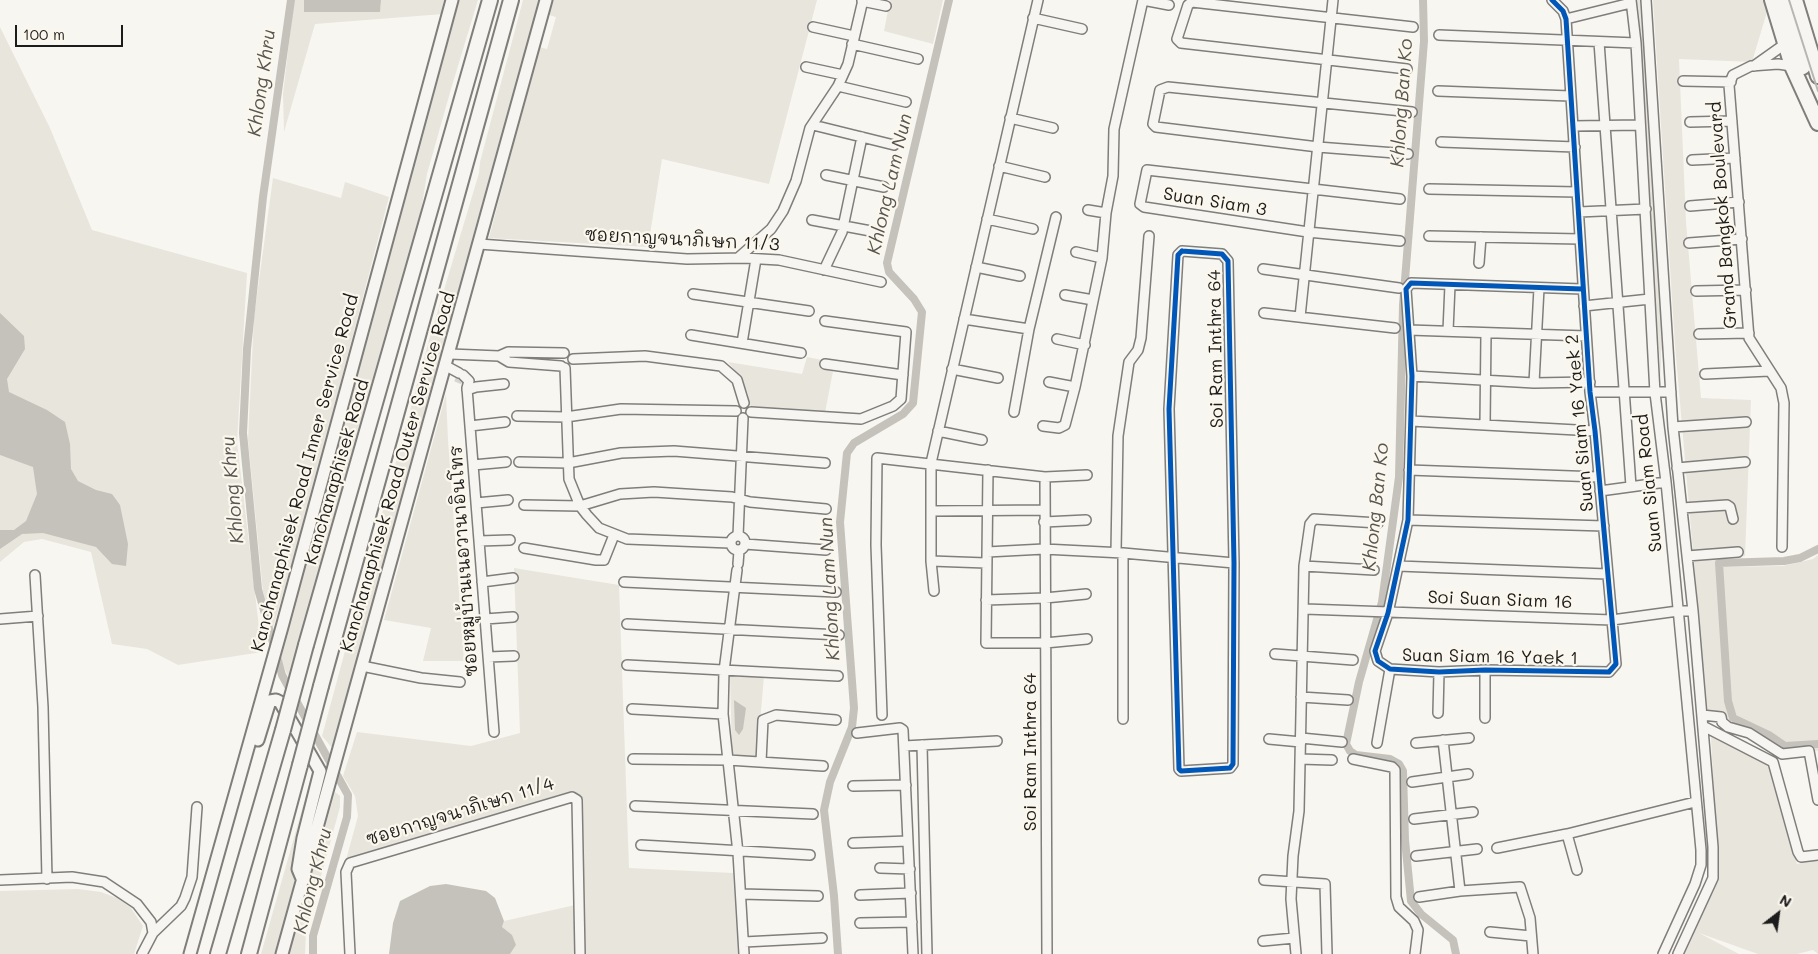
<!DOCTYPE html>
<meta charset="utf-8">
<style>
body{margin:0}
#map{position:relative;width:1818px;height:954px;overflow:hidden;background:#f8f6f0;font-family:Mali,sans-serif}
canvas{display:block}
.north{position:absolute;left:1753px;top:889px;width:50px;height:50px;-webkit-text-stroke:4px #fbf7ec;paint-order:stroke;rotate:30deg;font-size:14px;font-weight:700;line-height:20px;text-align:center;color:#1c1c1c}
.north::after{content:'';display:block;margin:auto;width:18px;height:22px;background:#1c1c1c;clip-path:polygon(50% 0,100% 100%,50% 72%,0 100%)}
.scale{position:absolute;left:15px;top:25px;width:108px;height:22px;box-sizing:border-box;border:2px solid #1c1c1c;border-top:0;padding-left:6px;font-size:15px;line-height:18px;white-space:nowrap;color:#1c1c1c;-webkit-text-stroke:4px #fbf7ec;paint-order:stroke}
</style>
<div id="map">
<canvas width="1818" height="954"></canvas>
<div class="north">N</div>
<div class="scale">100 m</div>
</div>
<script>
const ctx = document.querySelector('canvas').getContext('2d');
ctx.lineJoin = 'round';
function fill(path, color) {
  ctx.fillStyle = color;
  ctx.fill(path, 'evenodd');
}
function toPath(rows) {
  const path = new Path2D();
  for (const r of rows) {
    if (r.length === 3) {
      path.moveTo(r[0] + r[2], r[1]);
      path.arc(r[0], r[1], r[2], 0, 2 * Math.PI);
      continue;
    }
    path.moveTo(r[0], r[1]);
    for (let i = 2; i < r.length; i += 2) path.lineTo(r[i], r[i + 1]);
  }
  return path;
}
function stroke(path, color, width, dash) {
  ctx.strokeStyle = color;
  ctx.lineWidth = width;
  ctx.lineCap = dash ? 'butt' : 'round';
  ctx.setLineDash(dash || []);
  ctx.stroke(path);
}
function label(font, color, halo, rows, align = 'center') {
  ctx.font = font + ' Mali,"Playpen Sans Thai",sans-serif';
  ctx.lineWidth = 4.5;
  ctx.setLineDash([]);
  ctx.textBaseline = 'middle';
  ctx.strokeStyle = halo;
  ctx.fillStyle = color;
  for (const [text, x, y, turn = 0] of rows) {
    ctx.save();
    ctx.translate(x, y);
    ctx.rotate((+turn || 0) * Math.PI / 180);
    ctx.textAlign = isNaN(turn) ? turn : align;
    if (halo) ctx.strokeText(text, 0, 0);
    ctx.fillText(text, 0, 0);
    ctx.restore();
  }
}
fill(toPath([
 [294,0,304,0,304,12,380,11,381,0,447,0,443,14,315,24,284,132,283,94],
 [458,0,478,0,451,89,427,174,421,211,289,678,279,656],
 [523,0,543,0,333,749,322,736,429,340,479,173,480,162],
 [553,0,817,0,769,184,662,159,648,247,489,238,539,47,547,49,556,17,549,15],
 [890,0,943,0,933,44,884,31],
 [1634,0,1640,0,1664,343,1661,352,1661,379],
 [1653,0,1767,0,1769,5,1752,62,1679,59,1686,222,1701,398,1751,400,1745,556,1716,557,1718,567,1783,566,1813,559,1818,555,1818,751,1780,754,1707,713,1675,345],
 [0,27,50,128,92,230,247,273,237,442,262,652,178,665,147,649,112,644,91,552,42,539,24,542,0,562],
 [273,178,341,198,345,182,389,197,308,508,273,628,263,592,248,440,254,317],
 [807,357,822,360,821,368,833,371,825,413,753,408,749,404,748,394,740,377,728,362,802,374],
 [446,394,448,440,464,661,423,661,431,628,384,620],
 [514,568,619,585,629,868,733,873,738,954,583,954,581,800,569,792,346,860,358,816,355,796,343,776,357,732,471,746,520,733],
 [730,675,764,676,757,757,734,758,732,753],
 [1711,737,1769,766,1797,864,1818,859,1818,954,1813,950,1797,954,1758,954,1699,933,1739,954,1685,954,1718,878],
 [314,767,317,769,296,868,291,903,278,954,261,954],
 [335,792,340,796,340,807,306,931,305,954,288,954],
 [78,889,101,892,117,898,131,908,143,926,134,954,0,954,0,891],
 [575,905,577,954,510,954,516,945,502,927,504,921]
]), '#e8e5dd');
fill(toPath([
 [304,0,381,0,380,12,304,12],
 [0,313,24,336,25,349,7,379,9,392,47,410,65,422,70,444,71,469,78,481,96,490,112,494,120,505,128,544,126,566,112,564,96,547,43,533,22,534,0,549,0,530,14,530,26,521,37,494,33,467,0,455],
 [734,700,746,708,743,729,739,735,735,730],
 [446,884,486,891,495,898,504,921,502,927,512,935,516,945,510,954,389,954,393,923,400,901,430,886]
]), '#c5c2bc');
stroke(toPath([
 [291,0,263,197,247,349,243,433,258,589,282,675,348,795,347,817,313,936,313,954],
 [1423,0,1424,41,1403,305,1399,477,1382,602,1359,682,1346,744,1350,751,1356,755,1390,759,1399,764,1403,771,1405,840,1411,901,1421,914,1453,940,1456,954],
 [1818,549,1800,558,1784,561,1719,563,1728,701,1733,718,1769,735,1785,746,1818,744],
 [838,954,834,896,824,810,830,782,852,727,854,708,840,522,847,453,854,443,903,414,913,403,922,312,914,299,889,272,887,263,949,0]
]), '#c5c2bc', 8);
stroke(toPath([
 [456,377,463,380]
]), '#d7d5d0', 9, [9, 4.5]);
const minor = toPath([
 [1143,0,1169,5],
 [1552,0,1563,11,1566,19,1590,392,1595,431,1616,664,1609,672,1485,670,1439,672,1390,669,1378,661,1375,651,1388,613,1408,520,1412,376,1406,289,1411,283,1582,289],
 [1631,0,1636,43,1655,393,1666,482,1701,850,1701,865,1695,884,1663,954],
 [1646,0,1673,427,1693,611,1713,847,1713,878,1678,954],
 [862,1,886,6],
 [1033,18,1082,29],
 [1566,19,1631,3],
 [813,27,854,36],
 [1439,35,1636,43],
 [1599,42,1631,486],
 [852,44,918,59],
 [1754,66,1785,44],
 [806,67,843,75],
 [1407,69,1181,43,1177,39,1188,5,1192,2,1413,27],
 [1683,81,1731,82],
 [838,86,906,102],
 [1438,91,1570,96],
 [1010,118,1053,128],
 [1690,122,1732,121],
 [813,125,894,145],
 [1573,126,1639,125],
 [1441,142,1575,147],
 [1408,154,1318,147,1156,127,1153,124,1160,90,1168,87,1412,112],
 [1692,160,1735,158],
 [999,166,1045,177],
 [826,175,884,187],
 [1429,189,1577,192],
 [1690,206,1739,202],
 [1088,210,1106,213],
 [1579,212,1646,209],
 [987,219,1033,229],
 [812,220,876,232],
 [1429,236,1580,239],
 [1400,241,1308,232,1144,207,1140,204,1147,170,1400,199],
 [1689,243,1742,239],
 [479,244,687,259,744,258,779,260,881,282],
 [1182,251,1222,254,1228,261,1234,563,1233,764,1230,768,1181,771,1179,769,1169,409,1178,255,1182,251],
 [1076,252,1102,258],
 [738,258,771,229,783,211,796,181,810,128,838,86,848,64,863,0],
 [1479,263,1481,237],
 [976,267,1020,276],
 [1263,269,1399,288],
 [824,270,842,232,862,137],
 [1696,291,1746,290],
 [693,294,809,311],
 [1065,295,1093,300],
 [1584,306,1650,299],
 [1264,313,1395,328],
 [1300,317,1333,0],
 [964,319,1029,329],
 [1409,330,1586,336],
 [1448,331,1450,285],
 [1699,334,1749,333],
 [691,335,801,353],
 [1057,339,1085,345],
 [742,343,756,259],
 [450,354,499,356,509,362,561,366],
 [499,356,508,352,564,353],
 [573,359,645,356,721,366,737,380,744,403],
 [825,364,903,375],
 [446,366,459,373],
 [565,368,569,479,580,506,587,515,599,528,627,539,730,543],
 [952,369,998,378],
 [1705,374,1769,371],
 [463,375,469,381,467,388,494,732],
 [1412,376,1534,383,1590,382],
 [1049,382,1075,387],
 [1534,383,1539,288],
 [467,390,476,387,504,384],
 [1590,392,1671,392],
 [751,412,861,419,893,406,901,399,906,332,825,321],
 [1014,412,1029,329,1056,217],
 [517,416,566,417,621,409,736,411],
 [1411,421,1595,431],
 [1485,425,1486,333],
 [470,426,505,422],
 [1043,426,1059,428,1065,425,1075,387,1102,258,1106,213,1113,176,1114,129,1143,0],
 [1673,427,1746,422],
 [938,431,982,440],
 [519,462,568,463,621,453,674,451,825,463],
 [473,465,506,462],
 [1677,468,1745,462],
 [988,470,986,643,1045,643,1087,639],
 [1409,470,1598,477],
 [1045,477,1047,954],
 [1600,491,1666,482],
 [476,503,508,500],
 [524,505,580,506,620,494,654,492,732,497,750,502,826,509],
 [1682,508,1727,505,1730,507,1733,519],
 [931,511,1045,510],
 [1408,520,1604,526],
 [1044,522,1086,520],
 [738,543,7],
 [738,536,743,418],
 [479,541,510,540],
 [745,544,826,550],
 [1782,547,1784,403,1781,388,1749,338,1729,85,1733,75,1751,66,1778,64,1792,66],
 [524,548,596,560,604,560,614,535],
 [987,552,1044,549,1123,553,1234,563],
 [1116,552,1118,436,1129,362,1138,350,1141,338,1149,236],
 [1687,556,1738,552],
 [931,561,986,563],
 [738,564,739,551],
 [1304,566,1374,570],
 [1398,566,1607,574],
 [737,570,724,671,723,714,738,853,744,954],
 [35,575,43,707,47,879],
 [482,582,513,578],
 [624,582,836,592],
 [934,591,931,561,931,463,1038,0],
 [986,600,1045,598,1086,594],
 [1305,609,1612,620,1678,611,1693,611],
 [0,619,38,616],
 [485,619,513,617],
 [627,624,839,635],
 [1275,654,1353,660],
 [488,657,514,656],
 [627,665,838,676],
 [362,666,421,678,460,682],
 [1301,697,1348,700],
 [632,709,723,714],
 [1438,713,1439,672],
 [882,715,876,545,877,458,1045,477,1087,475],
 [1702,715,1721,717,1722,722,1728,727,1749,733,1782,754,1809,751,1818,800],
 [1485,718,1485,670],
 [1123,719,1123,553],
 [1703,726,1773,762,1798,852,1801,857,1818,855],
 [857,733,900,728,903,730,913,954],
 [1301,738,1342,742],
 [1269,739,1301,742],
 [1443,740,1460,891],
 [1377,743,1390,669],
 [1416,743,1469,738],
 [922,745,927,954],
 [904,746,997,741],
 [633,759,728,760,823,766],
 [1300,759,1332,760],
 [1353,759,1392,767,1395,770,1396,897,1399,907,1414,921,1418,930,1415,954],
 [761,762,763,720,776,715,836,720],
 [1412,782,1468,774],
 [853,786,906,785],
 [635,806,813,814],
 [1414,819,1473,812],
 [1567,834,1577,870],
 [853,843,908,841],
 [641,845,810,855],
 [1497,848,1567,834,1695,802],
 [1416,856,1477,849],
 [880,868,910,869],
 [0,880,72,877,104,882,137,904,151,922,153,933],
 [1264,880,1325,884,1327,954],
 [741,894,818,896],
 [860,895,911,893],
 [1419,897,1460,891,1520,887,1530,918,1533,954],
 [860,923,912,922],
 [1490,932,1531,936],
 [1263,941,1294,938],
 [744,942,822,938],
 [142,954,153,933,181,906,185,898,192,877,197,807],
 [350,954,346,872,350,863,572,797,577,800,580,954],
 [1296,954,1291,899,1293,856,1299,811,1304,566,1310,524,1314,519,1378,523]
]);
const major = toPath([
 [258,740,270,701,276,700,280,702,320,771,303,838,298,869,303,881],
 [190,954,282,627,452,0],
 [282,954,546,0]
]);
const highway = toPath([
 [1772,0,1792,66,1818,123],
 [1783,0,1803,67],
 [1795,0,1818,76],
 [306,645,490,0],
 [321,686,511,0],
 [218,954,283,730],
 [249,954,300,765]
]);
stroke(minor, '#7f7e7b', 12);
stroke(major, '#7f7e7b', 15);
stroke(highway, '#7f7e7b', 18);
stroke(minor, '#f6f5f1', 9);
stroke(major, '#f6f5f1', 11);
stroke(highway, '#f6f5f1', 14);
stroke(toPath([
 [1789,0,1818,91]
]), '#b7b6b4', 2);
const highwayBridge = toPath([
 [283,730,306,645],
 [300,765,321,686]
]);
stroke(highwayBridge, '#7f7e7b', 18, []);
stroke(highwayBridge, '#f6f5f1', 14);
stroke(toPath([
 [1552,0,1563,11,1566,19,1590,392,1595,431,1616,664,1609,672,1485,670,1439,672,1390,669,1378,661,1375,651,1388,613,1408,520,1412,376,1406,289,1411,283,1582,289],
 [1182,251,1222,254,1228,261,1234,563,1233,764,1230,768,1181,771,1179,769,1169,409,1178,255,1182,251]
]), '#0057b8', 5);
label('18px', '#1c1c1c', '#fbf7ec', [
 ["Suan Siam 3",1215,202,9],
 ["Grand Bangkok Boulevard",1723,215,-94],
 ["ซอยกาญจนาภิเษก 11/3",682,240,3],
 ["Soi Ram Inthra 64",1216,349,-91],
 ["Suan Siam 16 Yaek 2",1580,423,-95],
 ["Kanchanaphisek Road",337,472,-74],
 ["Kanchanaphisek Road Outer Service Road",398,472,-74],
 ["Kanchanaphisek Road Inner Service Road",305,473,-75],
 ["Suan Siam Road",1649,483,-96],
 ["ซอยหมู่บ้านเนอวานาอินโทร",464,561,-94],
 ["Soi Suan Siam 16",1500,600,2],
 ["Suan Siam 16 Yaek 1",1490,657,1],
 ["Soi Ram Inthra 64",1030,752,-90],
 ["ซอยกาญจนาภิเษก 11/4",460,812,-17]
]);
label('italic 19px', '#575653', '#fbf7ec', [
 ["Khlong Khru",262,83,-82],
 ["Khlong Ban Ko",1402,103,-86],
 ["Khlong Lam Nun",890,184,-77],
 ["Khlong Khru",233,490,-95],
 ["Khlong Ban Ko",1376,507,-84],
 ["Khlong Lam Nun",830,589,-93],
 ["Khlong Khru",313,881,-76]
]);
</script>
